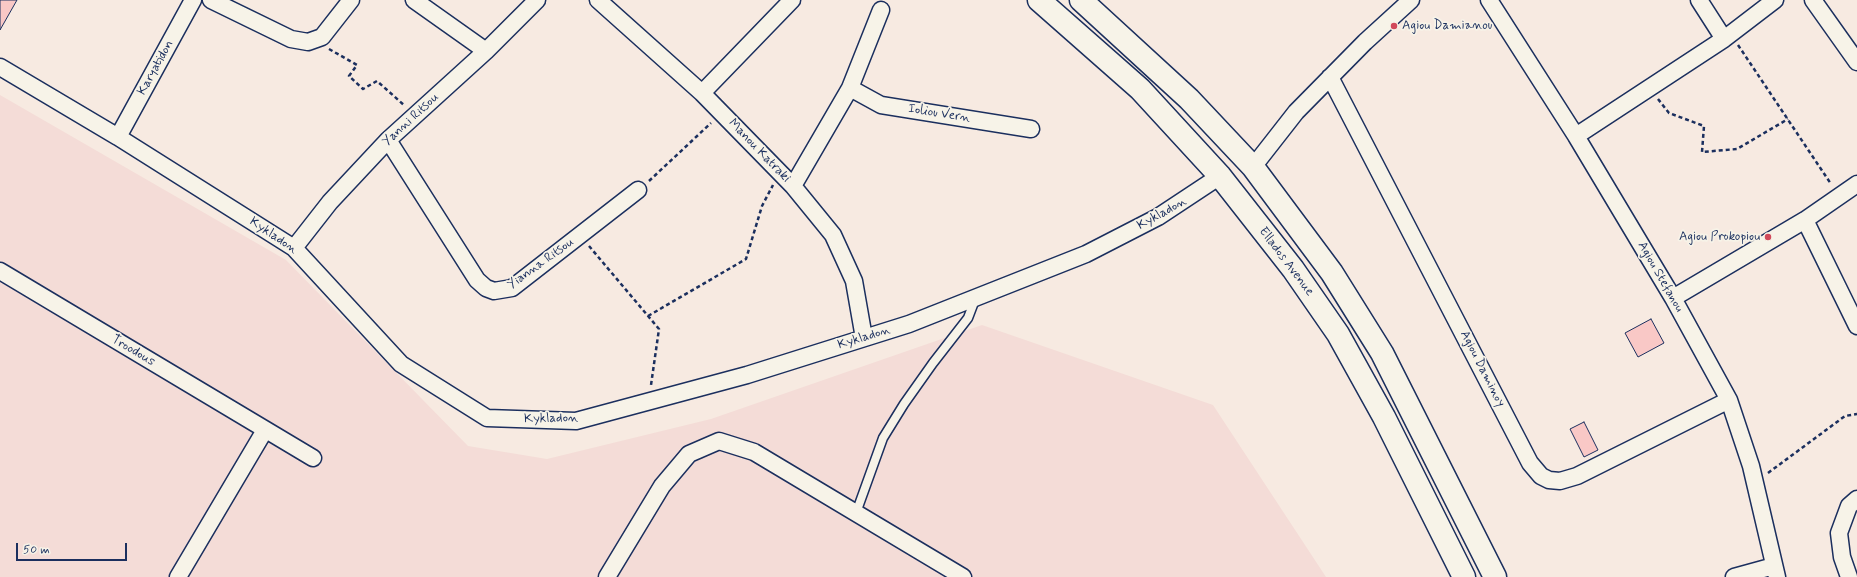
<!DOCTYPE html>
<style>
body{margin:0}
#map{position:relative;width:1857px;height:577px;overflow:hidden;background:#f7eae1;font-family:Mynerve,sans-serif}
canvas{display:block}
.scale{position:absolute;left:16px;top:543px;width:111px;height:18px;box-sizing:border-box;border:2px solid #1b2f5e;border-top:0;padding-left:5px;font-size:12px;line-height:14px;white-space:nowrap;color:#1b2f5e;-webkit-text-stroke:3px #f7f3e8;paint-order:stroke}
</style>
<div id="map">
<canvas width="1857" height="577"></canvas>
<div class="scale">50 m</div>
</div>
<script>
const ctx = document.querySelector('canvas').getContext('2d');
ctx.lineJoin = 'round';
function fill(path, color) {
  ctx.fillStyle = color;
  ctx.fill(path, 'evenodd');
}
function toPath(rows) {
  const path = new Path2D();
  for (const r of rows) {
    path.moveTo(r[0], r[1]);
    for (let i = 2; i < r.length; i += 2) path.lineTo(r[i], r[i + 1]);
  }
  return path;
}
function stroke(path, color, width, dash) {
  ctx.strokeStyle = color;
  ctx.lineWidth = width;
  ctx.lineCap = dash ? 'butt' : 'round';
  ctx.setLineDash(dash || []);
  ctx.stroke(path);
}
function label(font, color, halo, rows, align = 'center') {
  ctx.font = font + ' Mynerve,sans-serif';
  ctx.lineWidth = 3.5;
  ctx.setLineDash([]);
  ctx.textBaseline = 'middle';
  ctx.strokeStyle = halo;
  ctx.fillStyle = color;
  for (const [text, x, y, turn = 0] of rows) {
    ctx.save();
    ctx.translate(x, y);
    ctx.rotate((+turn || 0) * Math.PI / 180);
    ctx.textAlign = isNaN(turn) ? turn : align;
    if (halo) ctx.strokeText(text, 0, 0);
    ctx.fillText(text, 0, 0);
    ctx.restore();
  }
}
fill(toPath([
 [0,95,286,260,468,446,547,459,711,419,982,325,1213,405,1326,577,0,577]
]), '#f4dcd7');
const building = toPath([
 [0,0,17,0,0,30,0,0],
 [1651,319,1664,343,1638,357,1625,333,1651,319],
 [1584,422,1598,450,1584,457,1570,429,1584,422]
]);
fill(building, '#f9c8c6');
stroke(building, '#1b2f5e', 1);
const lane = toPath([
 [856,513,883,438,904,404,933,363,968,318,976,297]
]);
const street = toPath([
 [211,0,291,39,308,42,322,37,351,0],
 [414,0,486,51],
 [598,0,702,93,793,186,833,235,854,281,864,338],
 [1489,0,1576,136,1673,298,1729,400,1751,466,1777,577],
 [1699,0,1724,39],
 [1813,0,1857,62],
 [0,67,118,137,294,248,401,364,487,418,576,421,747,375,909,324,1086,254,1158,217,1220,176],
 [1330,77,1530,463,1541,476,1549,480,1560,481,1577,476,1729,400],
 [850,88,881,105,1031,129],
 [702,93,792,0],
 [1576,136,1724,39,1775,0],
 [118,137,193,0],
 [388,140,477,280,486,288,494,291,512,288,638,190],
 [1253,167,1296,112,1365,42,1411,0],
 [793,186,850,88,881,10],
 [1805,220,1857,326],
 [294,248,330,202,388,140,486,51,537,0],
 [0,271,313,458],
 [1673,298,1805,220,1857,184],
 [178,577,265,430],
 [607,577,662,486,689,454,719,441,754,452,963,577],
 [1734,577,1774,566],
 [1849,577,1842,557,1839,533,1849,506,1857,499]
]);
const secondary = toPath([
 [1039,0,1140,89,1220,176,1293,269,1338,334,1384,417,1464,577],
 [1081,0,1189,99,1253,167,1332,273,1382,353,1495,577]
]);
stroke(lane, '#1b2f5e', 11);
stroke(street, '#1b2f5e', 19);
stroke(secondary, '#1b2f5e', 25);
stroke(toPath([
 [1738,45,1831,184],
 [329,49,357,65,349,76,363,89,377,81,405,106],
 [1658,99,1669,113,1704,126,1702,152,1737,149,1788,119],
 [649,181,711,123],
 [589,246,659,329,651,385],
 [648,316,746,259,762,206,773,185],
 [1768,473,1845,416,1857,414]
]), '#1b2f5e', 2.5, [4, 3]);
stroke(lane, '#f7f3e8', 8);
stroke(street, '#f7f3e8', 16);
stroke(secondary, '#f7f3e8', 22);
for (const [x, y, r, color] of [
 [1394,26,4,"#d1495b"],
 [1768,237,4,"#d1495b"]
]) {
  const dot = new Path2D();
  dot.arc(x, y, r, 0, 2 * Math.PI);
  ctx.fillStyle = color;
  ctx.fill(dot);
  stroke(dot, '#f7f3e8', 1.5);
}
label('13px', '#1b2f5e', '#f7f3e8', [
 ["Agiou Damianou",1402,26],
 ["Agiou Prokopiou",1760,237,"right"]
], 'left');
label('13px', '#1b2f5e', '#f7f3e8', [
 ["Karyatidon",156,68,-61],
 ["Ioliou Vern",939,114,9],
 ["Yanni Ritsou",411,120,-43],
 ["Manou Katraki",759,151,46],
 ["Kykladon",1162,214,-29],
 ["Kykladon",273,236,34],
 ["Ellados Avenue",1286,262,53],
 ["Yianna Ritsou",541,264,-36],
 ["Agiou Stefanou",1660,277,60],
 ["Kykladon",864,338,-17],
 ["Troodous",133,351,31],
 ["Agiou Daminoy",1482,369,63],
 ["Kykladon",551,419,-1]
]);
</script>
